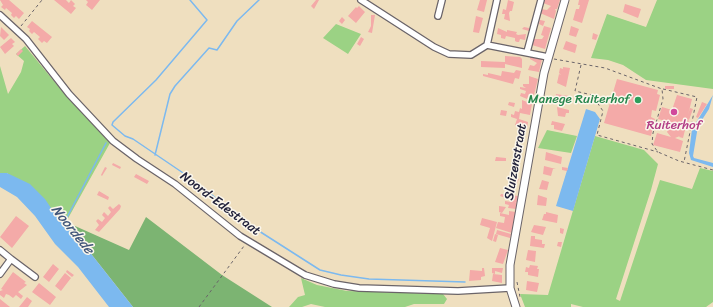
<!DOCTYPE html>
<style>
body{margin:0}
canvas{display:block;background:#efdfbf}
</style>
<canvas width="713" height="307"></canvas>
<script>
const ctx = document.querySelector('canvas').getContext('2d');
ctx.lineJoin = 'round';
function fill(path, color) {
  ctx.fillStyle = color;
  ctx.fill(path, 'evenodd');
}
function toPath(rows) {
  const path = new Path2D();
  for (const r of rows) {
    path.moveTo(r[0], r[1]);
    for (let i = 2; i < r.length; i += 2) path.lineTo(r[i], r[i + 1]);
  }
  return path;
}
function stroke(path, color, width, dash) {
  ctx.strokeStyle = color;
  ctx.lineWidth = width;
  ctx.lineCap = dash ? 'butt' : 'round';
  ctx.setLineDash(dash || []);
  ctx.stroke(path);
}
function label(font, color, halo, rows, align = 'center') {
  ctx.font = font + ' Sriracha,sans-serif';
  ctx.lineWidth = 3;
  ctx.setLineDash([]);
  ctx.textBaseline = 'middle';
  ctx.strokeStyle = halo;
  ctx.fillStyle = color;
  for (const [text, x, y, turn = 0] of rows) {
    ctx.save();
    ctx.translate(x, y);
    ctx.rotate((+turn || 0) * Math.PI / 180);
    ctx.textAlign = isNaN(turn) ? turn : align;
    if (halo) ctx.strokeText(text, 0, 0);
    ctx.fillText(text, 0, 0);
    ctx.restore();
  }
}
fill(toPath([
 [657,0,713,0,713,89,646,80,623,65,608,60,591,58,607,14,646,27],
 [336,24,361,34,348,54,323,38],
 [25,46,67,97,110,143,66,222,59,220,54,212,7,173,0,173,0,66,8,94,21,72,24,61,16,54],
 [547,130,577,136,571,153,538,148],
 [595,136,644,150,658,164,651,190,616,299,620,301,660,180,692,189,700,168,713,171,713,302,706,307,583,307,571,304,571,307,525,307,520,294,548,295],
 [301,278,317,285,347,291,443,294,447,299,444,304,414,304,405,307,325,307,311,304,302,307,289,307,298,297,305,295]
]), '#9bd284');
fill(toPath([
 [146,217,222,275,272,307,133,307,66,222,129,250]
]), '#7cb472');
fill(toPath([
 [713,95,709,109,698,126,693,156,694,158,713,163,713,167,691,160,689,153,692,129],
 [586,109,595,112,600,119,573,211,556,206],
 [0,173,7,173,30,184,45,199,59,220,66,222,133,307,109,307,78,267,55,244,35,216,17,197,0,187]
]), '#7cb9ef');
stroke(toPath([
 [190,0,207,20,156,80,113,122,112,125,125,136,133,139,192,179,248,224,320,270,341,275,369,279,465,282],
 [155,155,170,94,175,86,209,48,217,50,237,21,259,0],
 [64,223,106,143]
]), '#7cb9ef', 1.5);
fill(toPath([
 [0,0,9,0,24,13,19,19,16,16,14,18,11,15,12,13,6,8,5,10,1,7,3,5],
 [54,0,66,0,69,3,71,0,75,4,73,6,76,8,71,14],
 [86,0,100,0,92,10,86,5,88,2],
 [316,0,319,0,314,9,311,6],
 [480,0,487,0,484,12,477,10],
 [508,0,514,2,512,11,510,11,509,13,510,21,504,19,505,14,502,14,503,9,506,10],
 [544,0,560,0,557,9,555,9,556,11,554,19,540,13,541,9,547,10,551,6,543,3],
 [579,0,589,0,582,23,573,20,576,9,579,9,580,5,578,5],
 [625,4,641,9,638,18,623,12],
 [359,6,365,12,356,23,348,16,356,7,357,8],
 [371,15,375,15,372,33,368,32,371,26],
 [476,16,483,18,479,33,473,32],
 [342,17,345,20,342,24,339,21],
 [540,20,545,21,543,26,539,24],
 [32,21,52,37,47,43,44,41,42,43,38,39,40,37,34,32,32,34,29,31,30,29,27,27],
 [544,26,551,28,545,49,532,45,534,39,542,39,544,36,541,35],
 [571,26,579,29,576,37,569,35],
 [1,27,9,35,4,40,0,36],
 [524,27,529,28,529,31,522,29],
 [498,28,507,32,507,30,517,32,516,34,518,35,526,34,525,40,520,39,519,42,517,42,515,41,515,38,506,36,505,39,501,38,501,35,497,34],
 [593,33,598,35,596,40,592,39],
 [361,37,364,39,360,46,357,44],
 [11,38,15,42,12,44,14,46,5,54,0,47],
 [566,41,577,45,575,53,563,49],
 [21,49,23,51,18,56,16,54],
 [505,56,520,57,522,59,522,68,505,64,505,68,481,67,481,61,505,62],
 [530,56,542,59,539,72,528,70,530,65,534,66,537,63,530,59],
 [563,67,570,68,566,87,557,83,559,74,561,75,559,73,560,68,563,69],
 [516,70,521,71,519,79,515,78,513,84,483,76,483,74,488,75,488,73,501,76,502,71,514,73],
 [529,76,538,79,534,95,529,94,527,99,520,96,521,93,525,94,526,91,520,89,520,87,526,88,523,86,523,84,529,84],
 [617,79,658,90,657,94,660,95,656,111,652,110,651,117,655,119,651,136,604,123],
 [665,86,674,86,674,89,665,89],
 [556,94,569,96,568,101,565,100,565,102,558,101,558,99,555,99],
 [677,95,692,99,688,115,690,108,693,109,689,120,687,119,689,121,687,127,658,119,662,107,672,110],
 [522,100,532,104,530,115,520,113,519,119,528,122,527,128,515,125,517,119,511,117,511,114,514,115,515,111,519,112,520,108,522,109],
 [509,102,515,103,514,107,508,105],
 [702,102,707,104,698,118,696,117],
 [557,107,569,110,569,113,566,113,565,117,558,116],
 [501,110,507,111,506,116,500,115],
 [552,121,565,124,562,131,554,129,554,125,551,125],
 [674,124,679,126,681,131,682,129,685,130,683,138,679,137,680,136,675,138,683,141,680,152,653,145,657,133,671,137,667,132,669,127],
 [546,152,562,157,561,164,545,160],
 [496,157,506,158,506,161,495,161],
 [113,163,121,167,120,169,112,165],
 [544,166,556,169,553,169,551,176,543,174],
 [105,167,107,168,102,176,101,175],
 [562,167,568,168,567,171,562,170],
 [513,168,519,169,517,178,519,179,516,185,511,184,513,177,510,176,511,173,513,173],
 [136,174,149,181,147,184,134,177],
 [542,180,549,182,547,190,539,189],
 [99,191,109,197,108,200,97,195],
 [501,194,518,196,517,203,515,202,517,204,516,209,508,208,509,205,505,204,505,201,511,202,512,200,500,196],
 [538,195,547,198,546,206,537,205],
 [119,204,121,206,120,209,99,232,95,230,99,225,96,221,98,219,102,222,105,218,102,215,104,212,108,216,111,212,108,208,110,206,113,209],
 [499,206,506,207,502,213,499,212],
 [509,211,516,212,512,233,496,228,498,222,504,223,505,217,500,216,500,213,509,215],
 [546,212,558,215,557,223,542,220,544,214,546,214],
 [16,216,29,226,12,248,0,237],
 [482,218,497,222,492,241,487,238,490,228,480,225],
 [534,225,546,227,543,235,531,232],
 [560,228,564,229,563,234,560,233],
 [497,230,511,234,510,238,496,234],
 [495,234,498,235,496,242,493,241],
 [531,236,535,236,535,239,542,240,542,244,545,244,544,248,530,246],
 [558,242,562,242,561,247,557,246],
 [500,248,508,250,503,264,495,262],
 [528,250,536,251,535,262,526,260],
 [53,264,59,269,49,282,43,277],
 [530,265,538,266,537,269,539,269,538,277,528,275,528,272,525,272,526,267,529,268],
 [482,268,484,268,485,276,481,277,481,280,469,281,470,270,482,271],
 [492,268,503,268,502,273,495,271,495,274,492,273],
 [67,270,74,275,72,277,66,272],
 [13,272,26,282,24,283,27,285,18,292,23,296,21,299,16,295,13,298,9,295,6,294,4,298,0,295,0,291,3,290,1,289],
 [65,273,71,278,61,291,55,286],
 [493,274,502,275,502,283,492,281],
 [527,281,539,283,537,292,526,290],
 [39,283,56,297,50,305,32,292],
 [27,297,32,301,28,307,19,307],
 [0,299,10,307,0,307]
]), '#f4aaa8');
const minor = toPath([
 [361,0,434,47,449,54,471,55,487,45],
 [0,15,26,39,69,94,113,141,137,159,175,184,240,236,305,275,334,284,359,288,458,291,510,288],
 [438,16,442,0],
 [487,45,548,57],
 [487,45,497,0],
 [527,52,541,0],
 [0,250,11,259,0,274],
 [11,259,35,277]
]);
const tertiary = toPath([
 [516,307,510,288,510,265,544,73,565,0]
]);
stroke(minor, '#6a6469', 8);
stroke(tertiary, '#6a6469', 9);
stroke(toPath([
 [21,26,42,0],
 [554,59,605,68,662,89,663,99,653,133,652,144,658,152,679,161,713,170],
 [581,65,575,91,592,95,603,111,597,135,658,152],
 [663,89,697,97,684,162],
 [517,282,520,297],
 [199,307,244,246]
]), '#6a6469', 1, [3, 3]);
stroke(minor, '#fff', 5.5);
stroke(tertiary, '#fff', 7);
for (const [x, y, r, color] of [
 [638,100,4,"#2e9e5b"],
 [674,112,4,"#d1479c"]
]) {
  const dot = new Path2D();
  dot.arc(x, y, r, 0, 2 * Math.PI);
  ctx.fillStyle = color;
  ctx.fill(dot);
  stroke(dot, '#fbf7ec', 1.5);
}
label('13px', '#27864d', '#fbf7ec', [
 ["Manege Ruiterhof",630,100]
], 'right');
label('13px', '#b23c85', '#fbf7ec', [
 ["Ruiterhof",674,126]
]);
label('13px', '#22223b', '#fbf7ec', [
 ["Sluizenstraat",516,162,-80],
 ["Noord-Edestraat",220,204,37]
]);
label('italic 14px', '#42577a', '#fbf7ec', [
 ["Noordede",72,230,51]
]);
</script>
